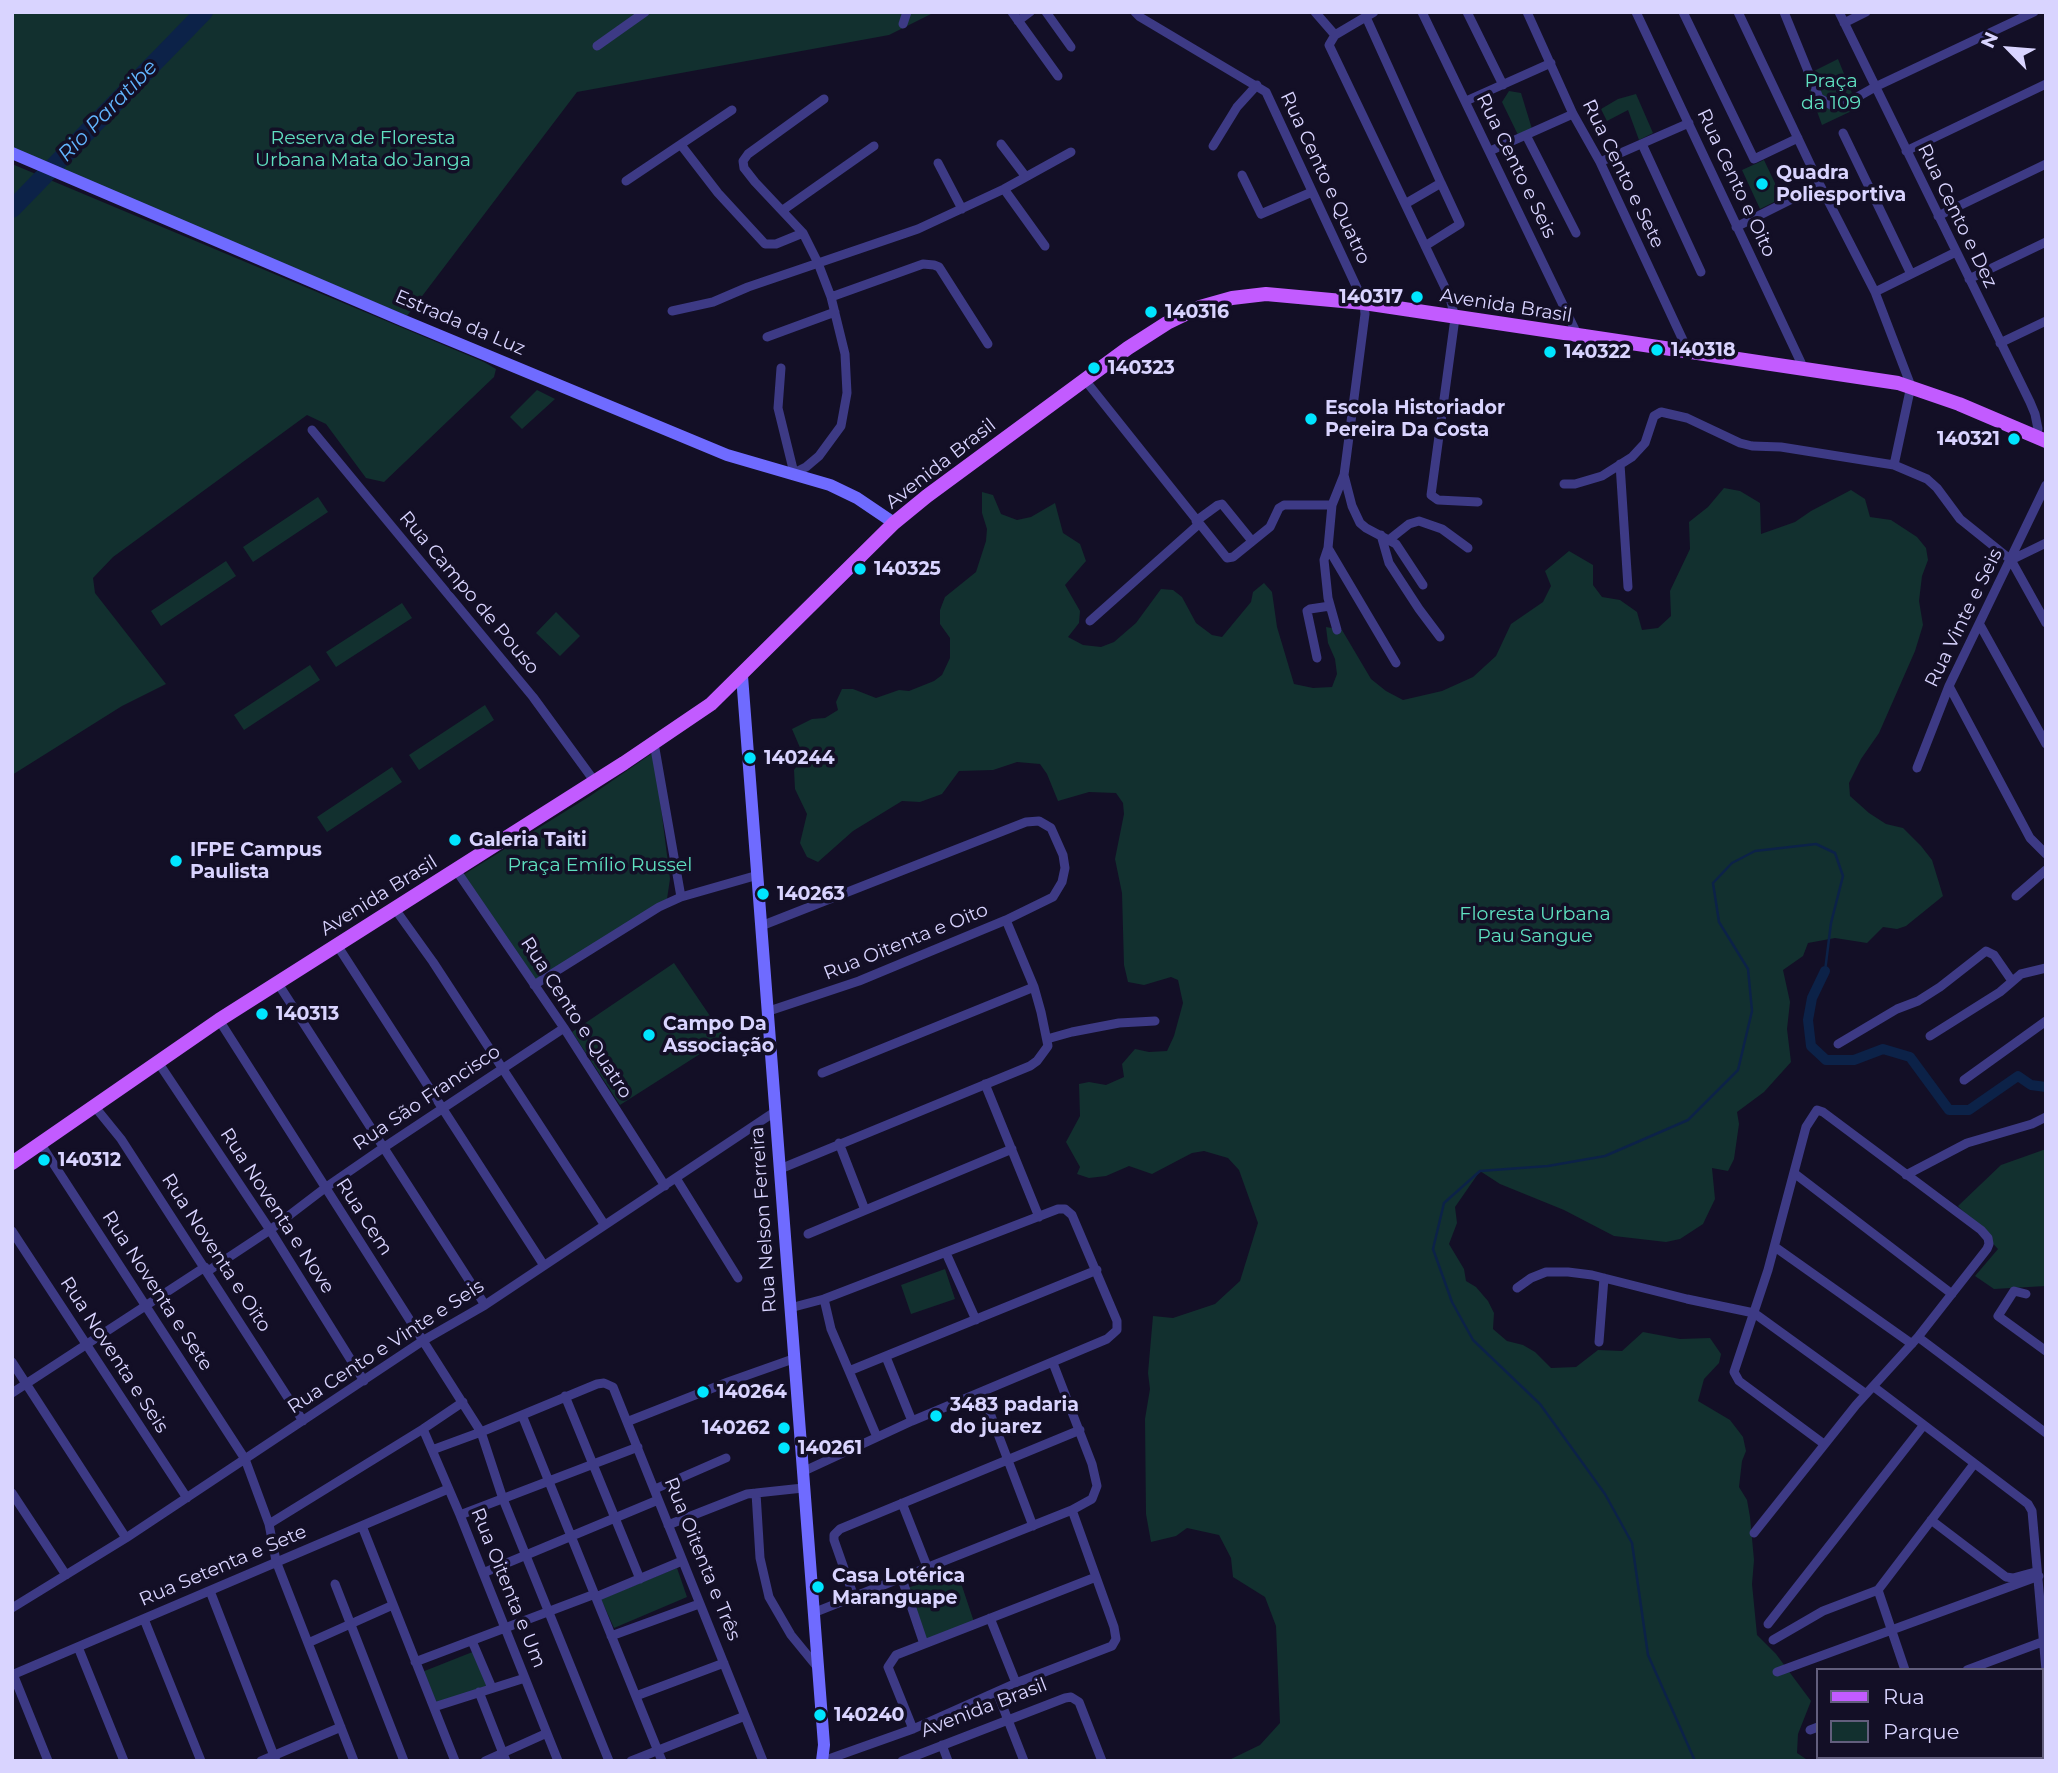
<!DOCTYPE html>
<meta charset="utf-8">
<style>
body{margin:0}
#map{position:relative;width:2058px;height:1773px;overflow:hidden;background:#130f26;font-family:Montserrat,sans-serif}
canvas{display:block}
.frame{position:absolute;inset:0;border:14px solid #d9d4ff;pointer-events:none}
.legend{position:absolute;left:1816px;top:1668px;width:228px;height:91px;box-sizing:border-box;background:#130f26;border:2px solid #625e7d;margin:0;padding:9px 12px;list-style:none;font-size:21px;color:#d9d4ff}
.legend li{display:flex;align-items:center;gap:14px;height:35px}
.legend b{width:35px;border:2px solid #625e7d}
.north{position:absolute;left:1974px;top:14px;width:70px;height:70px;-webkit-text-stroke:5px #130f26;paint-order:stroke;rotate:295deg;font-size:19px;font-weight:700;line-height:28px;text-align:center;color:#d9d4ff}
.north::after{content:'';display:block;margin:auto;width:24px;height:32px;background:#d9d4ff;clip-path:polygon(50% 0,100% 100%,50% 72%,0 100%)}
</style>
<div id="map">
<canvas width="2058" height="1773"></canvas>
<div class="frame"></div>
<ul class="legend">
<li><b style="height:9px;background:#c25bff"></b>Rua</li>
<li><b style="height:19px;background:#12302f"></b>Parque</li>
</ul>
<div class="north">N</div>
</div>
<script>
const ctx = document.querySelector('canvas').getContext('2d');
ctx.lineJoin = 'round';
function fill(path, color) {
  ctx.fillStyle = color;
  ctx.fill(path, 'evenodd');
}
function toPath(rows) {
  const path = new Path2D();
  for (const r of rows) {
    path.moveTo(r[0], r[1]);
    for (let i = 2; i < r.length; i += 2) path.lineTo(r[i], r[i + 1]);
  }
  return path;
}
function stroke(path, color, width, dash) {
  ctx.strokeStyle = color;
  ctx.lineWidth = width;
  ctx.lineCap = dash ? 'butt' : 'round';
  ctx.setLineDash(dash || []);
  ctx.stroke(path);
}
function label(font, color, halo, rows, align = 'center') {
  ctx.font = font + ' Montserrat,sans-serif';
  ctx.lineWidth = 7;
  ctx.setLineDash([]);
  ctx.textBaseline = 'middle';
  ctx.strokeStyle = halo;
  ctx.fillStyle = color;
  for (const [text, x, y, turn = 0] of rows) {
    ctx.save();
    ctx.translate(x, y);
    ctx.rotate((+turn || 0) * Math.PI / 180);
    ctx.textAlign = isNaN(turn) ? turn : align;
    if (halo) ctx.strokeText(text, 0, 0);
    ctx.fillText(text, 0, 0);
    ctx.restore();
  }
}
fill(toPath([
 [12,12,935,12,889,35,577,92,407,316,12,148],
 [1838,59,1858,108,1822,125,1804,76],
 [1509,91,1521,93,1532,129,1518,135,1502,102],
 [1636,94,1653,133,1639,140,1628,110,1607,121,1601,109,1618,99],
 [1764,160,1782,198,1760,209,1742,170],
 [12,164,484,362,496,369,494,377,384,482,366,478,326,424,307,415,113,557,93,578,95,593,166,684,122,706,12,775],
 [537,390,555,399,522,429,510,417],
 [1724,488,1740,491,1760,503,1761,534,1795,522,1811,511,1851,490,1865,499,1870,517,1891,520,1917,537,1926,548,1928,560,1922,576,1919,601,1923,625,1915,651,1879,733,1861,759,1849,783,1850,796,1869,813,1886,824,1903,828,1921,846,1932,860,1943,896,1906,926,1897,929,1883,927,1867,943,1835,938,1808,943,1803,956,1783,970,1790,1002,1787,1029,1791,1062,1764,1092,1737,1112,1739,1124,1734,1159,1728,1171,1712,1168,1715,1199,1703,1224,1680,1239,1666,1242,1614,1236,1564,1210,1500,1184,1480,1171,1455,1207,1457,1223,1449,1244,1464,1269,1466,1281,1476,1287,1488,1301,1494,1313,1493,1329,1507,1341,1523,1345,1535,1352,1551,1368,1576,1367,1598,1350,1622,1351,1643,1332,1680,1339,1710,1338,1721,1354,1719,1363,1704,1379,1698,1401,1730,1420,1743,1437,1746,1451,1742,1461,1739,1487,1747,1500,1750,1517,1754,1560,1752,1584,1757,1635,1776,1654,1811,1701,1798,1734,1797,1753,1809,1761,1854,1757,1857,1761,1227,1761,1260,1745,1280,1723,1276,1626,1265,1597,1233,1577,1231,1558,1219,1535,1187,1528,1176,1536,1151,1542,1146,1514,1145,1419,1150,1389,1148,1373,1153,1316,1173,1318,1215,1304,1240,1281,1258,1223,1239,1170,1228,1158,1204,1151,1192,1153,1152,1174,1129,1166,1106,1176,1089,1178,1077,1174,1080,1167,1066,1142,1080,1116,1079,1084,1089,1082,1106,1085,1124,1077,1122,1064,1135,1049,1149,1052,1167,1051,1174,1036,1183,1003,1178,980,1171,977,1144,985,1128,982,1124,965,1122,893,1115,859,1124,814,1123,803,1116,793,1089,792,1058,801,1047,774,1040,764,1017,762,993,770,959,771,942,794,920,802,902,801,853,831,818,862,807,857,800,843,807,814,795,789,794,770,801,760,801,750,792,729,812,719,825,718,838,710,836,702,842,689,853,689,876,698,899,690,909,691,934,681,942,675,950,658,950,638,940,624,940,610,945,597,976,572,986,541,987,529,982,513,982,492,993,495,1001,514,1017,520,1031,517,1055,503,1063,533,1080,544,1086,561,1065,585,1080,611,1079,623,1068,637,1083,645,1101,647,1114,642,1136,623,1161,589,1173,590,1182,597,1196,623,1212,635,1222,637,1251,602,1253,592,1264,583,1272,592,1277,627,1294,684,1313,688,1332,687,1337,674,1335,659,1328,643,1326,627,1342,630,1371,679,1386,691,1403,700,1442,691,1473,677,1496,656,1511,624,1543,602,1551,586,1545,571,1569,551,1593,565,1593,585,1602,597,1620,600,1637,612,1642,630,1658,628,1671,616,1670,591,1690,549,1689,522,1708,507],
 [318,497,328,512,253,562,243,547],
 [226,561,236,576,161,626,151,611],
 [402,603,412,618,336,667,326,652],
 [556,612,580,636,560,656,536,633],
 [310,665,320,680,244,730,234,715],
 [485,705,494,720,419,770,409,755],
 [654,752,670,879,667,899,535,980,463,875,590,796],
 [392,767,402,782,327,832,317,817],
 [674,963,725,1038,620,1105,572,1032],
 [2046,1149,2046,1286,1994,1289,1975,1276,1998,1249,1958,1206,2001,1165],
 [945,1269,955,1299,911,1314,901,1285],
 [677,1568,687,1597,614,1628,601,1599],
 [957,1571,974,1622,925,1642,907,1588],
 [475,1651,490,1687,434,1705,422,1672]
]), '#12302f');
stroke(toPath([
 [1695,1761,1648,1655,1632,1543,1605,1494,1540,1404,1473,1340,1452,1302,1433,1249,1444,1203,1480,1171,1548,1166,1605,1156,1688,1120,1738,1070,1752,1011,1748,969,1719,922,1713,883,1732,863,1755,851,1816,844,1835,853,1843,876,1831,923,1825,971]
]), '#0c2248', 2.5);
stroke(toPath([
 [1825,971,1812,998,1808,1020,1811,1046,1826,1060,1854,1060,1883,1049,1910,1057,1949,1110,1969,1110,2018,1076,2031,1085,2046,1087]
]), '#0c2248', 10);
stroke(toPath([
 [12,209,204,12]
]), '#0c2248', 18);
stroke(toPath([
 [1012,12,1058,76],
 [1046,12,1071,47],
 [1135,12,1140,17,1266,92,1364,303,1365,314,1346,460,1344,475,1332,505,1328,548,1324,560,1328,598,1337,630],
 [1315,12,1335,35],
 [1374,12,1335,35,1329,45,1450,298,1455,318,1431,495,1438,500,1478,502],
 [1422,12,1578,336],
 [1467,12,1503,85],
 [1527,12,1573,114,1600,162,1688,351],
 [1636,12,1804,369],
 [1683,12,1754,159,1798,138],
 [1738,12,1820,185,1875,292,1911,386,1894,465],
 [1784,12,1819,98,1833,106,1845,104,1875,87,2034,12],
 [1839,12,2030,402,2035,414,2038,429,2035,437],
 [1366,17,1441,183,1405,204],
 [1018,21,1030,12],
 [1844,23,1866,12],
 [903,24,907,12],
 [597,46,645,12],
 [1466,101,1551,63],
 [1843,133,1911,274],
 [1526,135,1576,233],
 [1001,144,1026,177],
 [1642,144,1701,272],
 [681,145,718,193,765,244,776,244,803,233],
 [1213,146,1237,107,1257,85],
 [1490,151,1573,114],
 [1906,151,2046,84],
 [1600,162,1689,123],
 [938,163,962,209],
 [1242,175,1261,214,1312,192],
 [626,181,732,110],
 [1004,189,1045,246],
 [783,210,874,146],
 [1938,216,2046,164],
 [1736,227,1820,185],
 [1425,246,1460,224,1441,183],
 [1969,279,2046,242],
 [1875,292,1956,252],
 [831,297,923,264,934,265,939,267,988,344],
 [672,311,713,302,748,287,918,229,1004,189,1071,152],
 [767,337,835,312],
 [2000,343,2046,321],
 [781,368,778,408,794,473,806,467,819,456,841,426,847,393,845,354,831,297,818,263,803,233,755,182,744,168,743,161,748,154,824,99],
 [1085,380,1227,558,1233,557,1270,527,1279,508,1284,505,1332,505],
 [312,430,533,697,595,782],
 [1620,464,1628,587],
 [1344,475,1352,506,1360,523,1366,528,1396,544,1423,585],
 [1564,484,1575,484,1602,476,1632,457,1645,443,1654,416,1661,412,1687,418,1740,443,1752,446,1781,447,1894,465,1927,479,1937,488,1960,519,2011,560,2046,623],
 [1196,521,1218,505,1222,504,1252,541],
 [1381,535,1389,563,1419,609,1440,637],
 [1390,539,1409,524,1419,521,1442,529,1468,548],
 [1328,548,1396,663],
 [2011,560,2046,543],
 [1090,621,1199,524],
 [1980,625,2046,744],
 [1317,658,1307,611,1310,609,1330,606],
 [1949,686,2030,838,2046,854],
 [654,743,681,897],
 [1917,768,1949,686,2046,485],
 [456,870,564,1028,665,1186],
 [2016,896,2046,870],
 [395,909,433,962,604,1224],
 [761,926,1026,822,1039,821,1051,828,1063,855,1065,868,1062,882,1053,897,1006,920,859,981,769,1011],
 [337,945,543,1264],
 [277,982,485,1305],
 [534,985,659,907,681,897,758,875],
 [219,1020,481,1432,503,1499,609,1761],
 [1930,1036,2000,992,2021,974,2046,968],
 [1047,1039,1072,1032,1119,1023,1155,1021],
 [1838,1044,1897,1009,1918,1001,1940,987,1986,951,1994,955,2012,981],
 [158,1062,270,1230,364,1381],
 [822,1073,1034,987],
 [1964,1080,2046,1021],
 [985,1084,1039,1217],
 [95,1107,121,1139,303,1421],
 [40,1143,245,1459,269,1524,276,1561,354,1761],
 [839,1143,865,1210],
 [780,1169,1030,1066,1037,1061,1048,1046,1041,1012,1034,987,1006,920],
 [1794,1173,1952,1294],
 [1906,1175,1967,1143,2032,1124,2046,1117],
 [676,1178,738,1278],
 [12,1231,187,1498],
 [808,1234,1012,1149],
 [1775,1247,1912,1344],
 [946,1253,976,1320],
 [208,1271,270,1230,325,1188,383,1148,564,1028],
 [1517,1288,1531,1278,1546,1272,1568,1272,1592,1275,1687,1299,1754,1313,1866,1394],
 [2026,1294,2014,1291,1998,1316,2046,1351],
 [824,1299,831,1329,849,1371,1097,1270],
 [790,1308,824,1299,1058,1209,1065,1209,1072,1215,1117,1321,1117,1330,1107,1339,912,1421,802,1472],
 [1918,1337,2046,1433],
 [1599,1342,1604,1278],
 [886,1357,912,1421],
 [12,1362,126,1538],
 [849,1371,877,1437],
 [1874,1387,2028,1504,2032,1511,2046,1670],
 [982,1392,1033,1526],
 [12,1393,205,1267],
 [565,1396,640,1579],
 [522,1415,662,1761],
 [629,1421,728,1382,793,1359],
 [423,1429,460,1515,558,1761],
 [432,1450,481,1432,597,1384,604,1383,613,1387,763,1761],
 [655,1489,726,1458],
 [12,1493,66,1575],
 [756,1493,760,1558,769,1597,791,1635,818,1668],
 [902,1503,928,1569],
 [460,1515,638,1447],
 [1931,1520,2006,1577,2013,1578,2035,1572],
 [269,1524,423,1429,463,1402],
 [668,1525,747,1494,803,1488],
 [362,1526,455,1761],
 [1754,1533,1856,1405,1918,1337,1987,1249,1989,1244,1988,1238,1981,1230,1823,1112,1817,1110,1806,1127,1768,1270,1734,1372,1739,1381,1824,1444],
 [483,1573,658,1500],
 [902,1579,924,1644],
 [335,1584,404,1761],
 [210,1591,276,1761],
 [596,1597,682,1561],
 [854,1597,834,1540,834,1535,840,1529,1080,1430],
 [12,1608,126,1538,424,1340,485,1305,776,1111],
 [813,1613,1072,1510,1092,1499,1097,1486,1092,1464,1053,1363],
 [990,1618,1016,1683],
 [144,1619,201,1761],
 [1768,1624,1923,1426],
 [611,1636,699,1604],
 [1773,1640,1823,1611,1878,1590],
 [472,1641,492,1688],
 [308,1643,393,1605],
 [78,1647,124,1761],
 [415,1662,595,1594],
 [1905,1670,1878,1590,1974,1464],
 [1967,1670,2042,1642],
 [1777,1672,2039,1576],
 [13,1674,48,1761],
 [12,1675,448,1489],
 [479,1692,506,1761],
 [997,1692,1024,1761],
 [636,1696,724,1663],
 [434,1707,525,1678],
 [913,1729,888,1667,896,1655,1096,1577],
 [1810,1730,1818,1727],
 [942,1745,948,1761],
 [261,1761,341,1727],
 [485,1761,547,1733],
 [631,1761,745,1716],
 [823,1761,913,1729,1016,1683,1112,1646,1116,1639,1114,1627,1072,1510],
 [902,1761,1065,1698,1071,1697,1079,1702,1102,1761]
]), '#3d3a85', 9);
stroke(toPath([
 [12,153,402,320,727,455,830,485,857,498,894,523],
 [742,676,824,1745,822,1761]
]), '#6f6bff', 12);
stroke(toPath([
 [12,1163,219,1020,624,763,711,704,894,523,927,496,1128,348,1167,323,1200,307,1232,298,1266,294,1364,303,1898,383,1959,404,2046,441]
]), '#c25bff', 14);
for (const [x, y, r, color] of [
 [1762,184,7,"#00e5ff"],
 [1417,297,7,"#00e5ff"],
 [1151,312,7,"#00e5ff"],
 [1657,350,7,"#00e5ff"],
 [1550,352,7,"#00e5ff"],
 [1094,368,7,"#00e5ff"],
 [1311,419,7,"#00e5ff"],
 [2014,439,7,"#00e5ff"],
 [860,569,7,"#00e5ff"],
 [750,758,7,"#00e5ff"],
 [455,840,7,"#00e5ff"],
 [176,861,7,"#00e5ff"],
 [763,894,7,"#00e5ff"],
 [262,1014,7,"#00e5ff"],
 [649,1035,7,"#00e5ff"],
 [44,1160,7,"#00e5ff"],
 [703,1392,7,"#00e5ff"],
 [936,1416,7,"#00e5ff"],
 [784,1428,7,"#00e5ff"],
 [784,1448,7,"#00e5ff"],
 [818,1587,7,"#00e5ff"],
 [820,1715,7,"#00e5ff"]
]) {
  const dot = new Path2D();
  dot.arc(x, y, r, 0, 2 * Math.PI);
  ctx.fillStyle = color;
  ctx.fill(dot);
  stroke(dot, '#130f26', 2.5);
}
label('19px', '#5fe0c0', '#130f26', [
 ["Praça",1831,81],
 ["da 109",1831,103],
 ["Reserva de Floresta",363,138],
 ["Urbana Mata do Janga",363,160],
 ["Praça Emílio Russel",600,865],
 ["Floresta Urbana",1535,914],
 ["Pau Sangue",1535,936]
]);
label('19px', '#d9d4ff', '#130f26', [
 ["Rua Cento e Seis",1516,166,64],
 ["Rua Cento e Sete",1623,174,64],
 ["Rua Cento e Quatro",1325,178,65],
 ["Rua Cento e Oito",1736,183,65],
 ["Rua Cento e Dez",1957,216,64],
 ["Avenida Brasil",1506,306,9],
 ["Estrada da Luz",460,323,23],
 ["Avenida Brasil",941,464,-38],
 ["Rua Campo de Pouso",469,593,50],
 ["Rua Vinte e Seis",1964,618,-64],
 ["Avenida Brasil",379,896,-32],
 ["Rua Oitenta e Oito",906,942,-22],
 ["Rua Cento e Quatro",576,1018,57],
 ["Rua São Francisco",427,1098,-34],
 ["Rua Noventa e Nove",277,1211,57],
 ["Rua Cem",364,1217,57],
 ["Rua Nelson Ferreira",764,1220,-94],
 ["Rua Noventa e Oito",216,1253,57],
 ["Rua Noventa e Sete",157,1291,57],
 ["Rua Cento e Vinte e Seis",386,1347,-33],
 ["Rua Noventa e Seis",114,1355,57],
 ["Rua Oitenta e Três",702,1559,68],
 ["Rua Setenta e Sete",223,1566,-23],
 ["Rua Oitenta e Um",508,1588,68],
 ["Avenida Brasil",984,1708,-21]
]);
label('bold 19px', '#d9d4ff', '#130f26', [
 ["Quadra",1776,173],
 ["Poliesportiva",1776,195],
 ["140317",1403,297,"right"],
 ["140316",1165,312],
 ["140318",1671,350],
 ["140322",1564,352],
 ["140323",1108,368],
 ["Escola Historiador",1325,408],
 ["Pereira Da Costa",1325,430],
 ["140321",2000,439,"right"],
 ["140325",874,569],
 ["140244",764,758],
 ["Galeria Taiti",469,840],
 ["IFPE Campus",190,850],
 ["Paulista",190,872],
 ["140263",777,894],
 ["140313",276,1014],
 ["Campo Da",663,1024],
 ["Associação",663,1046],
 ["140312",58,1160],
 ["140264",717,1392],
 ["3483 padaria",950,1405],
 ["do juarez",950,1427],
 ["140262",770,1428,"right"],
 ["140261",798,1448],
 ["Casa Lotérica",832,1576],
 ["Maranguape",832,1598],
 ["140240",834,1715]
], 'left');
label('italic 21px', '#62b6ff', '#130f26', [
 ["Rio Paratibe",108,111,-46]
]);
</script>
